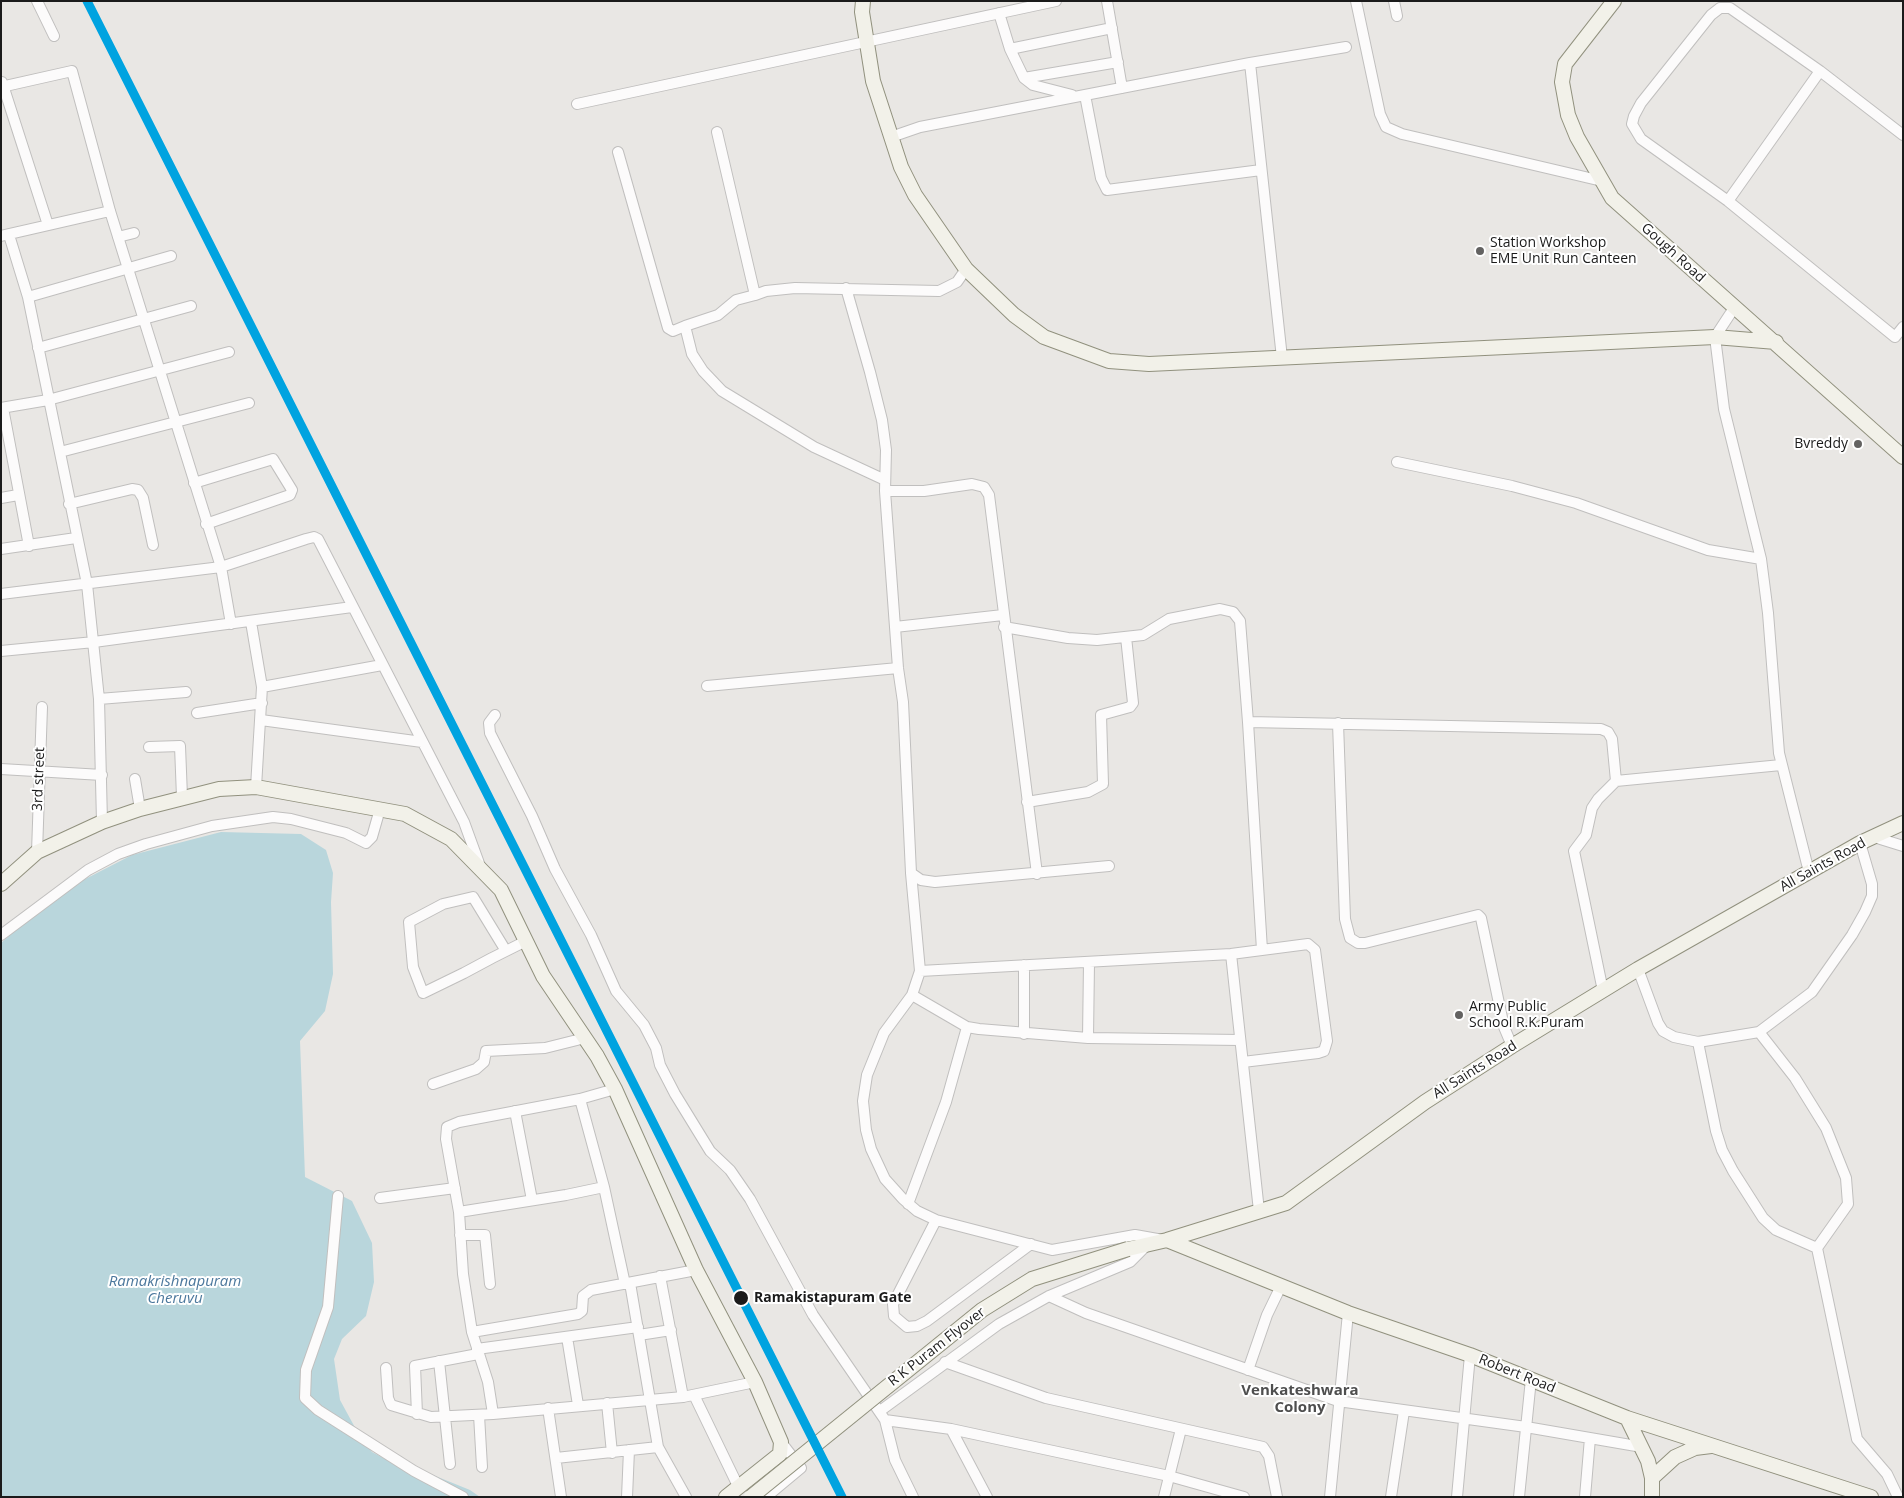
<!DOCTYPE html>
<style>
body{margin:0}
#map{position:relative;width:1904px;height:1498px;overflow:hidden;background:#e9e7e4;font-family:"Open Sans",sans-serif}
canvas{display:block}
.frame{position:absolute;inset:0;border:2px solid #1b1b1b;pointer-events:none}
</style>
<div id="map">
<canvas width="1904" height="1498"></canvas>
<div class="frame"></div>
</div>
<script>
const ctx = document.querySelector('canvas').getContext('2d');
ctx.lineJoin = 'round';
function fill(path, color) {
  ctx.fillStyle = color;
  ctx.fill(path, 'evenodd');
}
function toPath(rows) {
  const path = new Path2D();
  for (const r of rows) {
    path.moveTo(r[0], r[1]);
    for (let i = 2; i < r.length; i += 2) path.lineTo(r[i], r[i + 1]);
  }
  return path;
}
function stroke(path, color, width, dash) {
  ctx.strokeStyle = color;
  ctx.lineWidth = width;
  ctx.lineCap = dash ? 'butt' : 'round';
  ctx.setLineDash(dash || []);
  ctx.stroke(path);
}
function label(font, color, halo, rows, align = 'center') {
  ctx.font = font + ' "Open Sans",sans-serif';
  ctx.lineWidth = 4;
  ctx.setLineDash([]);
  ctx.textBaseline = 'middle';
  ctx.strokeStyle = halo;
  ctx.fillStyle = color;
  for (const [text, x, y, turn = 0] of rows) {
    ctx.save();
    ctx.translate(x, y);
    ctx.rotate((+turn || 0) * Math.PI / 180);
    ctx.textAlign = isNaN(turn) ? turn : align;
    if (halo) ctx.strokeText(text, 0, 0);
    ctx.fillText(text, 0, 0);
    ctx.restore();
  }
}
fill(toPath([
 [221,832,301,834,326,850,333,873,331,902,333,974,325,1011,300,1041,305,1177,352,1201,372,1243,374,1282,366,1316,342,1339,334,1359,340,1400,358,1433,372,1452,393,1463,423,1471,470,1490,480,1497,1,1497,1,943,58,893,132,855]
]), '#b9d6dc');
const street = toPath([
 [37,1,54,36],
 [1107,1,1122,88],
 [1356,1,1380,114,1386,127,1402,134,1602,181],
 [1394,1,1397,16],
 [999,13,1010,49,1024,78,1033,85,1072,95],
 [1010,49,1112,28],
 [1250,63,1346,47],
 [1024,78,1118,62],
 [2,82,48,225],
 [1,87,72,71,110,211,221,567,231,624],
 [1085,95,1101,178,1107,190,1261,170],
 [577,104,1056,1],
 [1903,135,1820,71,1730,8,1720,8,1711,15,1641,103,1634,116,1632,124,1641,139,1728,201,1895,337,1903,327],
 [891,137,920,127,1250,63,1282,358],
 [618,152,668,328,673,331,685,326,692,354,703,371,722,391,814,447,885,480],
 [1728,201,1820,71],
 [9,235,28,297,87,584,99,699,102,822],
 [1,236,110,211],
 [118,237,134,233],
 [846,288,870,372,882,420,886,450,885,491,898,668,903,702,911,873,920,971,912,995,884,1033,867,1075,863,1101,866,1130,871,1149,885,1179,903,1199,917,1211,936,1220,1052,1250,1135,1235,1163,1240],
 [755,295,766,291,795,288,939,291,957,282,966,269],
 [28,297,171,256],
 [1734,308,1715,337,1724,409,1761,559,1768,613,1779,753,1809,872],
 [685,326,718,315,736,300,755,295,717,132],
 [38,348,191,306],
 [1,408,48,400,229,352],
 [3,408,29,546],
 [60,452,249,403],
 [1397,462,1512,486,1576,503,1708,550,1761,559],
 [194,483,273,459,292,490,290,495,206,524],
 [885,491,924,491,972,484,984,487,989,495,1037,874],
 [1,498,18,495],
 [69,504,132,489,138,490,143,498,153,545],
 [1,549,76,538],
 [1,594,221,567,306,539,314,537,318,539,464,822,480,866],
 [251,622,262,687,256,787],
 [895,627,1003,615],
 [1004,627,1068,638,1097,640,1143,635,1169,619,1220,609,1233,612,1240,621,1248,722],
 [1,651,94,642,352,607],
 [707,686,898,668],
 [262,687,382,665],
 [99,699,186,692],
 [197,713,262,703],
 [495,715,489,723,490,733,532,816,555,869,591,935,616,991,644,1025,656,1048,660,1065,675,1094,710,1151,730,1170,750,1199,813,1315,885,1420,895,1460,913,1497],
 [261,720,422,742],
 [1338,723,1345,919,1350,938,1358,943,1365,943,1478,915,1481,918,1504,1027,1512,1046],
 [149,747,180,746,182,797],
 [1,769,102,775],
 [135,779,140,809],
 [1027,802,1088,792,1103,784,1101,715,1130,707,1133,703,1126,637],
 [1874,837,1903,846],
 [37,852,42,707],
 [911,873,921,880,935,882,1109,866],
 [1,935,88,870,118,854,146,844,212,826,273,817,291,819,346,833,366,843,372,837,380,809],
 [1262,950,1248,722,1601,729,1608,732,1612,739,1616,781],
 [506,951,473,897,443,904,409,922,413,967,423,993,464,973,492,958,526,941],
 [1231,954,1259,1211],
 [1638,969,1658,1023,1663,1031,1674,1037,1698,1042,1759,1032,1812,992,1852,935,1865,912,1872,896,1872,884,1860,843],
 [920,971,1231,954,1308,944,1315,950,1327,1041,1324,1051,1318,1053,1243,1062],
 [1603,991,1574,851,1586,835,1592,808,1598,799,1616,781,1781,765],
 [912,995,967,1027,979,1029,1088,1038,1240,1040],
 [1759,1032,1795,1078,1826,1128,1846,1178,1848,1204,1817,1248],
 [1024,1034,1024,965],
 [1088,1038,1089,963],
 [1698,1042,1716,1131,1722,1150,1733,1171,1763,1218,1776,1230,1817,1248,1857,1439,1887,1474,1898,1497],
 [433,1084,476,1069,484,1062,486,1051,545,1048,585,1038],
 [580,1099,604,1187,625,1284],
 [515,1111,532,1200],
 [338,1196,328,1307,306,1370,305,1398,318,1410,414,1471,463,1497],
 [380,1198,455,1188],
 [908,1204,946,1102,967,1027],
 [459,1212,566,1195,604,1187],
 [936,1220,893,1304,894,1316,907,1327,917,1326,927,1321,1031,1244],
 [460,1235,485,1235,490,1284],
 [660,1276,683,1397],
 [630,1283,658,1447,686,1497],
 [1049,1296,1086,1313,1338,1401,1526,1427,1642,1447],
 [472,1332,578,1314,582,1311,583,1296,591,1290,696,1270],
 [639,1335,671,1330],
 [567,1337,578,1405],
 [477,1349,638,1327],
 [439,1361,450,1464],
 [945,1362,1046,1398,1263,1447,1269,1456,1277,1497],
 [386,1368,388,1398,391,1405,431,1417,493,1414,683,1397,755,1382],
 [1248,1370,1267,1315,1281,1286],
 [694,1395,738,1486],
 [607,1403,612,1453],
 [548,1408,561,1497],
 [880,1411,999,1324,1049,1296,1130,1262,1147,1245],
 [417,1414,415,1366,478,1354],
 [493,1414,488,1382,472,1332,463,1274,459,1212,446,1139,447,1127,459,1122,580,1099,615,1089],
 [479,1415,482,1467],
 [885,1420,951,1429,1169,1476,1244,1497],
 [951,1429,987,1497],
 [556,1458,658,1447],
 [627,1497,629,1450],
 [766,1497,801,1468,781,1442],
 [1164,1497,1181,1429],
 [1330,1497,1348,1313],
 [1391,1497,1404,1411],
 [1457,1497,1470,1355],
 [1519,1497,1531,1379],
 [1585,1497,1590,1438]
]);
const secondary = toPath([
 [863,1,862,12,873,81,901,167,915,195,966,269,1014,315,1044,337,1109,361,1149,364,1715,337,1776,342],
 [1614,1,1565,64,1562,82,1568,115,1577,137,1612,198,1903,457],
 [1,884,37,852,102,822,140,809,219,789,256,787,405,814,451,839,501,890,543,976,597,1056,615,1089,696,1270,755,1382,781,1442,780,1454,726,1497],
 [1167,1240,1348,1313,1470,1355,1627,1418,1871,1497],
 [1128,1249,1167,1240,1286,1203,1425,1102,1512,1046,1638,969,1860,843,1903,823],
 [1627,1418,1648,1461,1652,1478,1652,1497],
 [1652,1478,1675,1457,1695,1448,1711,1446]
]);
stroke(street, '#c0bfbe', 12);
stroke(secondary, '#91917e', 16);
stroke(street, '#fcfbfb', 10);
stroke(secondary, '#f2f1e9', 14);
const secondaryBridge = toPath([
 [751,1497,982,1310,1032,1279,1128,1249]
]);
stroke(secondaryBridge, '#91917e', 16, []);
stroke(secondaryBridge, '#f2f1e9', 14);
stroke(toPath([
 [87,1,842,1497]
]), '#00a3e0', 9);
for (const [x, y, r, color] of [
 [1480,251,5,"#636261"],
 [1858,444,5,"#636261"],
 [1459,1015,5,"#636261"],
 [741,1298,8,"#1b1b1b"]
]) {
  const dot = new Path2D();
  dot.arc(x, y, r, 0, 2 * Math.PI);
  ctx.fillStyle = color;
  ctx.fill(dot);
  stroke(dot, '#fff', 2);
}
label('14px', '#1b1b1b', '#fff', [
 ["Station Workshop",1490,243],
 ["EME Unit Run Canteen",1490,259],
 ["Bvreddy",1848,444,"right"],
 ["Army Public",1469,1007],
 ["School R.K.Puram",1469,1023]
], 'left');
label('14px', '#1b1b1b', '#fff', [
 ["Gough Road",1673,253,42],
 ["3rd street",39,779,-88],
 ["All Saints Road",1823,865,-29],
 ["All Saints Road",1475,1070,-32],
 ["R K Puram Flyover",937,1347,-38],
 ["Robert Road",1517,1374,22]
]);
label('bold 14px', '#1b1b1b', '#fff', [
 ["Ramakistapuram Gate",754,1298]
], 'left');
label('italic 15px', '#4c789d', '#fff', [
 ["Ramakrishnapuram",175,1282],
 ["Cheruvu",175,1299]
]);
label('bold 15px', '#4e4e4e', '#fff', [
 ["Venkateshwara",1300,1391],
 ["Colony",1300,1408]
]);
</script>
